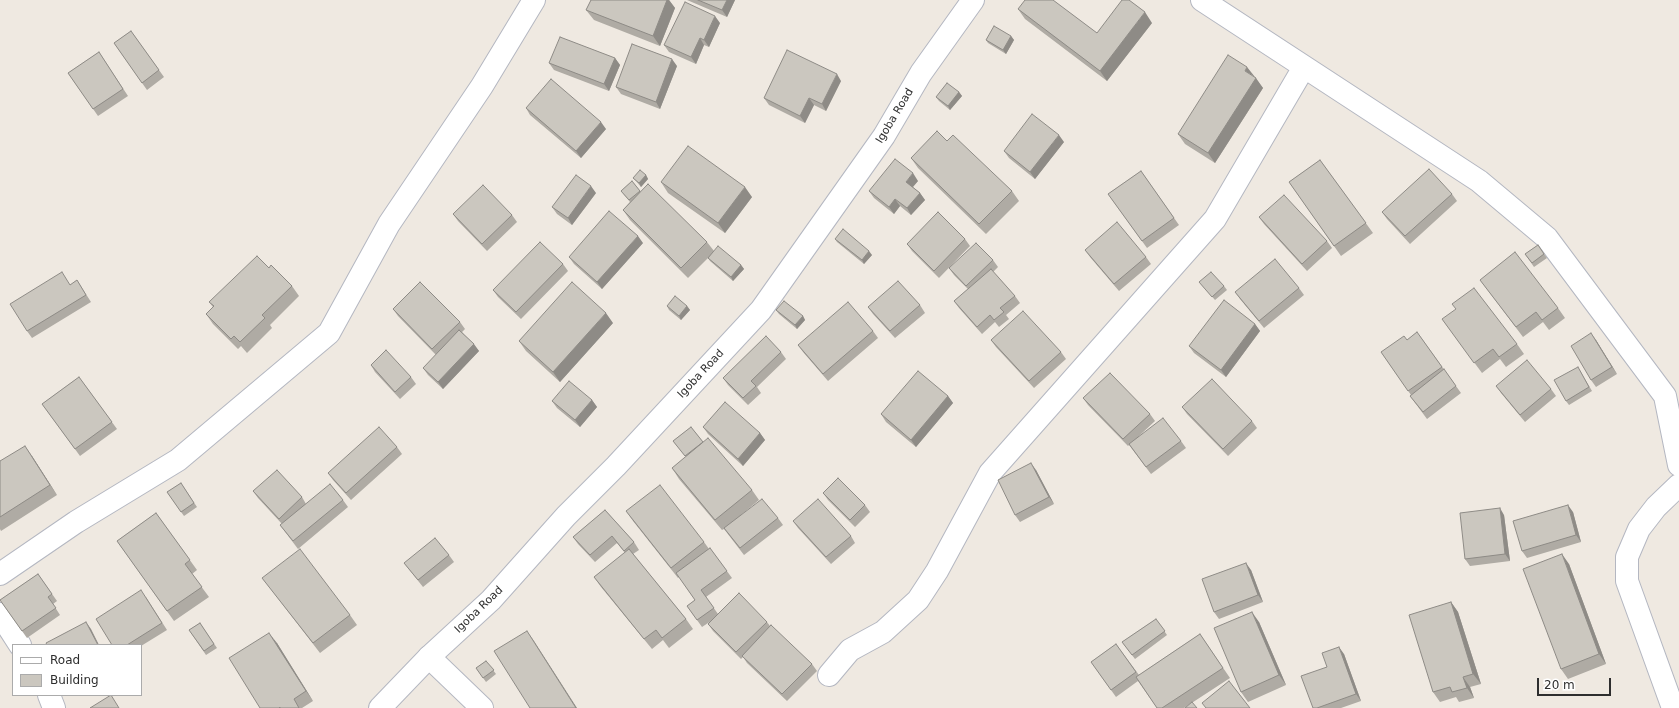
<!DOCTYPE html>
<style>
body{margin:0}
#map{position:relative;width:1679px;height:708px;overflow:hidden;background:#efe9e1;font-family:"DejaVu Sans",sans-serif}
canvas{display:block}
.legend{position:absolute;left:12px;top:644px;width:130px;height:52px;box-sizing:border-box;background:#fff;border:1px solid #ababab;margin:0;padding:5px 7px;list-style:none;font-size:12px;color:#2e2e2e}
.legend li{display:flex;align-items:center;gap:8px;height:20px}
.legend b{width:20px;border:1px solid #ababab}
.scale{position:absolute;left:1537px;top:678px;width:74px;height:18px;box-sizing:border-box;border:2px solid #2e2e2e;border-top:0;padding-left:5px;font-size:12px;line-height:14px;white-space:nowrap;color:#2e2e2e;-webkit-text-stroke:3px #fff;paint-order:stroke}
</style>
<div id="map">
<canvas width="1679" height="708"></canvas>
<ul class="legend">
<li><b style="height:5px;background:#fff"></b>Road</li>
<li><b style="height:11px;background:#cbc7bf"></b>Building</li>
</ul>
<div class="scale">20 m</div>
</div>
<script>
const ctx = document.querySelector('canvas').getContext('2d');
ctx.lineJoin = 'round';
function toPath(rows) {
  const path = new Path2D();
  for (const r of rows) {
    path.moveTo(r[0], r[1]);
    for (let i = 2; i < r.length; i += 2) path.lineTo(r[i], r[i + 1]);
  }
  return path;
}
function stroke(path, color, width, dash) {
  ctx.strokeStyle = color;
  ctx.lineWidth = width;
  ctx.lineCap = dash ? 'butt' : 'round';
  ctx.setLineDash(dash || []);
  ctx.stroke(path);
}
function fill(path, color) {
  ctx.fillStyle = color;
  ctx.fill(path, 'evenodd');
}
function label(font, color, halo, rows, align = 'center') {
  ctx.font = font + ' "DejaVu Sans",sans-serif';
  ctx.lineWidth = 3;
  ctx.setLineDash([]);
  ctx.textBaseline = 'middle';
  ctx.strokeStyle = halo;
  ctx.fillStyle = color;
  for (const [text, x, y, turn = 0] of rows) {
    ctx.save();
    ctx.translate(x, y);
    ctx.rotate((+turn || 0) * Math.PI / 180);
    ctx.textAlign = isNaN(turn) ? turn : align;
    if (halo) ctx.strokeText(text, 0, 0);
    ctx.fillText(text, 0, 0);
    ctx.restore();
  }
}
const minor = toPath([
 [1202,0,1479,181,1547,238,1665,396,1679,465],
 [0,574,76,522,178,460,329,333,389,224,482,86,534,0],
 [0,614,20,645],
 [429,657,482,708],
 [829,675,850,650,883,632,918,600,937,571,990,473,1215,219,1304,67],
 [49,695,54,708],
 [1673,708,1627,581,1627,557,1639,529,1656,507,1679,485]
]);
const tertiary = toPath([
 [380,708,429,657,491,600,566,516,616,466,761,310,884,136,921,73,973,0]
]);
stroke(minor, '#b4b7c1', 24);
stroke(tertiary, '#b4b7c1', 24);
stroke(minor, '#fff', 22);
stroke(tertiary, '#fff', 22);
fill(toPath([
 [591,0,669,0,675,8,660,46,594,20,586,10],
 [687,0,735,0,727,17],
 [1018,9,1097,33,1152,23,1107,81,1025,19],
 [720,23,709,47,704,45,696,64,669,52,664,45],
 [131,31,164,77,147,90,114,43],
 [1011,36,1014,40,1006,54,988,43,986,40],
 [99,52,128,96,98,116,68,73],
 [615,58,620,65,609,91,554,70,549,63],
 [677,66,660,109,621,94,616,87],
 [1254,77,1263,88,1215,163,1185,144,1178,134],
 [841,81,826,111,814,105,805,123,769,105,764,98],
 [959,92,962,96,950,110,939,101,936,97],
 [526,108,606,129,581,158,530,115],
 [947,141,1012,191,1019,201,986,234,918,168,911,158],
 [1064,142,1035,179,1009,158,1004,151],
 [1320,160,1373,233,1341,256,1289,182],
 [1141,171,1179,225,1147,248,1108,194],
 [646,175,648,179,641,187,636,181,633,178],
 [632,181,641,192,707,242,714,251,741,265,744,269,733,281,710,261,708,258,688,278,630,220,623,210,630,202,621,191],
 [918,181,913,187,920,193,925,200,911,215,900,206,894,214,874,198,869,191],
 [661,182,752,197,725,233,668,193],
 [596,193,572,225,557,214,552,207],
 [1452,194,1457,201,1410,244,1387,219,1382,212],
 [453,214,512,215,517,222,487,251,458,221],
 [1259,217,1327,241,1332,248,1307,271,1264,224],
 [835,239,872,255,864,264,837,242],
 [965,239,970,246,939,278,912,251,907,244],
 [643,243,602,289,574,264,569,257],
 [1538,245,1547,258,1534,267,1525,254],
 [1085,250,1146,257,1151,264,1119,291,1090,257],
 [993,260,998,267,993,272,1015,296,1020,303,1006,315,1009,319,999,327,995,322,982,334,959,308,954,301,968,289,954,275,949,268],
 [563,264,568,271,521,319,498,297,493,290],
 [269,268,292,286,299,296,270,325,272,328,247,353,241,346,238,349,213,324,206,314,213,307,209,302],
 [77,280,91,302,32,338,27,331,70,285],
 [1480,280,1558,308,1565,318,1549,330,1543,322,1523,337],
 [1199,282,1224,286,1227,290,1215,300],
 [1299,288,1304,295,1264,328,1240,299,1235,292],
 [920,305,925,313,895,338,873,314,868,307],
 [667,306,687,306,690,310,681,320,669,310],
 [393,309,460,322,465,329,462,332,479,351,443,389,428,375,423,368,436,355,398,316],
 [776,310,803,316,805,320,797,329,779,314],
 [1442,319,1517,344,1524,354,1506,367,1500,359,1482,373],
 [613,323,560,382,526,351,519,341],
 [1255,324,1260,331,1226,377,1194,353,1189,346],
 [873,331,878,338,828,381,803,352,798,345],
 [1417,332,1461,393,1427,419,1410,396,1411,395,1381,352,1407,340],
 [991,340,1061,352,1066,359,1034,388,996,347],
 [1596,340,1617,374,1596,387,1591,380],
 [781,352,786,359,757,387,761,393,748,405,728,385,723,378],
 [371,365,411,377,416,384,400,399,375,372],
 [1578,367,1592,391,1569,405,1566,401],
 [79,377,117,429,80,456,42,404],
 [1496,386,1551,389,1556,396,1525,422,1501,393],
 [948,396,953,403,916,447,886,422,881,414],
 [1083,398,1150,414,1155,421,1139,436,1181,441,1186,448,1151,474,1129,445,1128,446,1088,405],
 [592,400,597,407,580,427,557,408,552,401],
 [1182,407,1252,421,1257,428,1228,456,1187,414],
 [691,427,703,442,752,490,759,500,741,515,778,518,783,525,744,555,724,529,722,530,679,479,672,468,686,457,673,441],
 [703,427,760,433,765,440,743,466,708,434],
 [397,447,402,454,351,500,333,480,328,473],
 [32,456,57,495,1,531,0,529,0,461],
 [1036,470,1054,504,1020,522,1015,515],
 [181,483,197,507,184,516,167,492],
 [253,491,302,497,306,504,343,500,348,507,298,549,280,525,282,524,258,498],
 [823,493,865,505,870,512,855,527,828,500],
 [605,510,634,542,639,550,633,554,686,619,693,629,669,648,663,640,652,649,601,587,594,577,625,553,617,543,595,562,578,544,573,537],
 [626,511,704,542,709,549,710,548,732,578,706,597,718,614,767,622,770,626,812,664,817,671,787,701,747,663,743,657,741,659,713,631,708,624,711,621,702,627,687,606,695,600,679,577,678,578,633,521],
 [1573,512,1581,542,1527,558,1522,551],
 [156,513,197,570,192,574,209,597,174,621,117,541],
 [1504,515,1510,561,1470,566,1465,559],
 [793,521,851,536,855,543,831,564,798,528],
 [449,555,454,562,423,587,404,563],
 [1569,564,1606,664,1568,679,1561,669],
 [1251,570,1263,602,1219,619,1214,612],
 [38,574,57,601,53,604,60,615,27,638,0,600],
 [262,578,350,615,357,625,320,653,270,588],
 [146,597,167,630,141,646,141,645,112,645],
 [1451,602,1458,612,1481,684,1470,687,1474,698,1459,702,1456,697,1440,702,1433,692],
 [1156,619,1167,635,1135,659,1122,642],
 [1259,622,1286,685,1248,702,1241,692],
 [200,623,217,648,206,655,189,630],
 [1200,634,1230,678,1184,708,1157,708,1138,681,1116,697,1091,662,1116,644,1139,675],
 [277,643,313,701,302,708,260,708],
 [1344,654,1361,701,1341,708,1313,708,1327,667],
 [486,661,496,674,486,682,476,668]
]), '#afaba4');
fill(toPath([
 [667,0,669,0,675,8,660,46,653,36],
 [727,0,735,0,727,17,722,10],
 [1145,12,1152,23,1107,81,1100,71],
 [715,16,720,23,709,47,704,40],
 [1011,36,1014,40,1006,54,1003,50],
 [700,38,704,45,696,64,691,57],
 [615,58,620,65,609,91,604,84],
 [672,59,677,66,660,109,656,102],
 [1247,67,1255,77,1245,71],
 [837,74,841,81,826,111,822,104],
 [1256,78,1263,88,1215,163,1208,153],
 [959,92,962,96,950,110,948,106],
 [809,98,814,105,805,123,800,116],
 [601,122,606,129,581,158,576,151],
 [1059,135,1064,142,1035,179,1030,172],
 [913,173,918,181,911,189,906,182],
 [646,175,648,179,641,187,639,183],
 [591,186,596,193,572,225,568,218],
 [745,187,752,197,725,233,718,223],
 [920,193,925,200,911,215,907,208],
 [895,199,900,206,894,214,889,207],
 [638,236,643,243,602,289,597,282],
 [869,251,872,255,864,264,862,260],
 [741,265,744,269,733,281,731,277],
 [687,306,690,310,681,320,679,316],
 [606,313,613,323,560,382,553,372],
 [803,316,805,320,797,329,795,325],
 [1255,324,1260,331,1226,377,1221,370],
 [1591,333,1596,340,1617,374,1612,367],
 [474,344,479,351,443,389,438,382],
 [948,396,953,403,916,447,911,440],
 [592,400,597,407,580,427,575,420],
 [760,433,765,440,743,466,738,459],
 [25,446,32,456,57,495,50,485],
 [1031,463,1036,470,1054,504,1049,497],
 [1568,505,1573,512,1581,542,1576,535],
 [1500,508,1504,515,1510,561,1505,554],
 [1562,554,1569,564,1606,664,1599,654],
 [1246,563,1251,570,1263,602,1258,595],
 [1451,602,1458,612,1481,684,1473,674],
 [1252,612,1259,622,1286,685,1279,675],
 [86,622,91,629,99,645,98,645],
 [527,631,534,641,577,708,576,708],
 [269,633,277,643,313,701,306,691],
 [1339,647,1344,654,1361,701,1356,694],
 [1463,677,1470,687,1474,698,1467,688]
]), '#8e8b86');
const building = toPath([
 [591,0,667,0,653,36,586,10,591,0],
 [698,0,727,0,722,10,698,0],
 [1025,0,1053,0,1097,33,1122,0,1129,0,1145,12,1100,71,1018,9,1025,0],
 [685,2,715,16,704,40,700,38,691,57,664,45,685,2],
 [994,26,1011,36,1003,50,986,40,994,26],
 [131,31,159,70,142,83,114,43,131,31],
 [560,37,615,58,604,84,549,63,560,37],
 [632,44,672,59,656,102,616,87,632,44],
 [787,50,837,74,822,104,809,98,800,116,764,98,787,50],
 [99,52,123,89,93,109,68,73,99,52],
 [1228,55,1247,67,1245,71,1256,78,1208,153,1178,134,1228,55],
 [551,79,601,122,576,151,526,108,551,79],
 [947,83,959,92,948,106,936,97,947,83],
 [1032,114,1059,135,1030,172,1004,151,1032,114],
 [937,131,947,141,953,135,1012,191,979,224,911,158,937,131],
 [688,146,745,187,718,223,661,182,688,146],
 [895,159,913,173,906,182,920,193,907,208,895,199,889,207,869,191,895,159],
 [1320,160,1366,223,1334,246,1289,182,1320,160],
 [1429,169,1452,194,1405,236,1382,212,1429,169],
 [640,170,646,175,639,183,633,178,640,170],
 [1141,171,1174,218,1142,241,1108,194,1141,171],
 [576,175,591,186,568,218,552,207,576,175],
 [632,181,640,191,629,200,621,191,632,181],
 [648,184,707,242,681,268,623,210,648,184],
 [483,185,512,215,482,244,453,214,483,185],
 [1284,195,1327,241,1302,264,1259,217,1284,195],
 [609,211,638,236,597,282,569,257,609,211],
 [938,212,965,239,934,271,907,244,938,212],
 [1117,222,1146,257,1114,284,1085,250,1117,222],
 [843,229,869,251,862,260,835,239,843,229],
 [540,242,563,264,516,312,493,290,540,242],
 [976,243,993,260,966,286,949,268,976,243],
 [1538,245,1544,254,1532,263,1525,254,1538,245],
 [718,246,741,265,731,277,708,258,718,246],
 [1515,252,1558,308,1542,320,1536,312,1516,327,1480,280,1515,252],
 [257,256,269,268,271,265,292,286,262,315,265,318,240,342,234,336,231,339,206,314,214,306,209,302,257,256],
 [1275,259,1299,288,1259,321,1235,292,1275,259],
 [991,269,1015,296,1000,308,1004,312,994,320,990,315,977,327,954,301,991,269],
 [62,272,70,285,77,280,86,295,27,331,10,304,62,272],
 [1211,272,1224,286,1212,297,1199,282,1211,272],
 [898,281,920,305,890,331,868,307,898,281],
 [420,282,460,322,432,349,393,309,420,282],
 [572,282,606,313,553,372,519,341,572,282],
 [1474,288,1517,344,1499,357,1493,349,1474,363,1442,319,1456,309,1452,304,1474,288],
 [675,296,687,306,679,316,667,306,675,296],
 [1224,300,1255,324,1221,370,1189,346,1224,300],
 [784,301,803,316,795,325,776,310,784,301],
 [848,302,873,331,823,374,798,345,848,302],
 [1023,311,1061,352,1029,381,991,340,1023,311],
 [459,330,474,344,438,382,423,368,459,330],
 [1417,332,1442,367,1408,391,1381,352,1404,336,1407,340,1417,332],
 [1591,333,1612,367,1591,380,1571,346,1591,333],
 [766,336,781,352,751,381,756,386,743,398,723,378,766,336],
 [386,350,411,377,395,392,371,365,386,350],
 [1527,360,1551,389,1520,415,1496,386,1527,360],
 [1578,367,1589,387,1566,401,1554,380,1578,367],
 [1444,369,1456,386,1423,412,1410,396,1444,369],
 [918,371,948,396,911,440,881,414,918,371],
 [1110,373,1150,414,1123,439,1083,398,1110,373],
 [79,377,112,422,75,449,42,404,79,377],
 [1212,379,1252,421,1223,449,1182,407,1212,379],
 [569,381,592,400,575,420,552,401,569,381],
 [725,402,760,433,738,459,703,427,725,402],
 [1163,418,1181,441,1146,467,1129,444,1163,418],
 [379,427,397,447,346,493,328,473,379,427],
 [691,427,703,442,685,456,673,441,691,427],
 [708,438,752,490,715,520,672,468,708,438],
 [25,446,50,485,0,517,0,461,25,446],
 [1031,463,1049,497,1015,515,998,480,1031,463],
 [277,470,302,497,279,519,253,491,277,470],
 [838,478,865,505,850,520,823,493,838,478],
 [181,483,194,503,181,512,167,492,181,483],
 [330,484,343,500,293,541,280,525,330,484],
 [660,485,704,542,671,568,626,511,660,485],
 [762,499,778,518,740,548,724,528,762,499],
 [818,499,851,536,826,557,793,521,818,499],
 [1568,505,1576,535,1522,551,1513,521,1568,505],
 [1500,508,1505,554,1465,559,1460,513,1500,508],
 [605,510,634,542,624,551,612,536,590,555,573,537,605,510],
 [156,513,190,560,185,564,202,587,167,611,117,541,156,513],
 [435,538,449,555,418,580,404,563,435,538],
 [710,548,727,571,701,590,714,608,697,620,687,606,695,600,676,573,710,548],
 [300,549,350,615,313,643,262,578,300,549],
 [629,549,686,619,662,638,656,630,644,639,594,577,629,549],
 [1562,554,1599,654,1561,669,1523,569,1562,554],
 [1246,563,1258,595,1214,612,1202,579,1246,563],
 [38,574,52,594,48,597,56,608,22,631,0,600,38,574],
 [141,590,162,623,127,645,112,645,96,619,141,590],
 [739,593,767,622,736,652,708,624,739,593],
 [1451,602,1473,674,1463,677,1467,688,1452,692,1450,687,1433,692,1409,615,1451,602],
 [1252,612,1279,675,1241,692,1214,628,1252,612],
 [1156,619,1165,631,1132,655,1122,642,1156,619],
 [86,622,98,645,47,645,46,643,86,622],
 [200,623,214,644,204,651,189,630,200,623],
 [771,625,812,664,782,694,742,656,771,625],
 [527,631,576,708,530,708,494,651,527,631],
 [269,633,306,691,294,699,299,708,280,708,280,707,279,708,260,708,229,658,269,633],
 [1200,634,1223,668,1162,708,1157,708,1136,677,1200,634],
 [1116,644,1136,672,1111,690,1091,662,1116,644],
 [1339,647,1356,694,1317,708,1313,708,1301,676,1327,667,1322,653,1339,647],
 [486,661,494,670,483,678,476,668,486,661],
 [1229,681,1250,708,1206,708,1202,703,1229,681],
 [111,695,119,708,90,708,111,695],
 [1192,702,1197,708,1185,708,1192,702]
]);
fill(building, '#cbc7bf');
stroke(building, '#8e8b86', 1);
label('11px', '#2e2e2e', '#fff', [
 ["Igoba Road",895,116,-59],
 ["Igoba Road",701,374,-47],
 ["Igoba Road",479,610,-44]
]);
</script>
